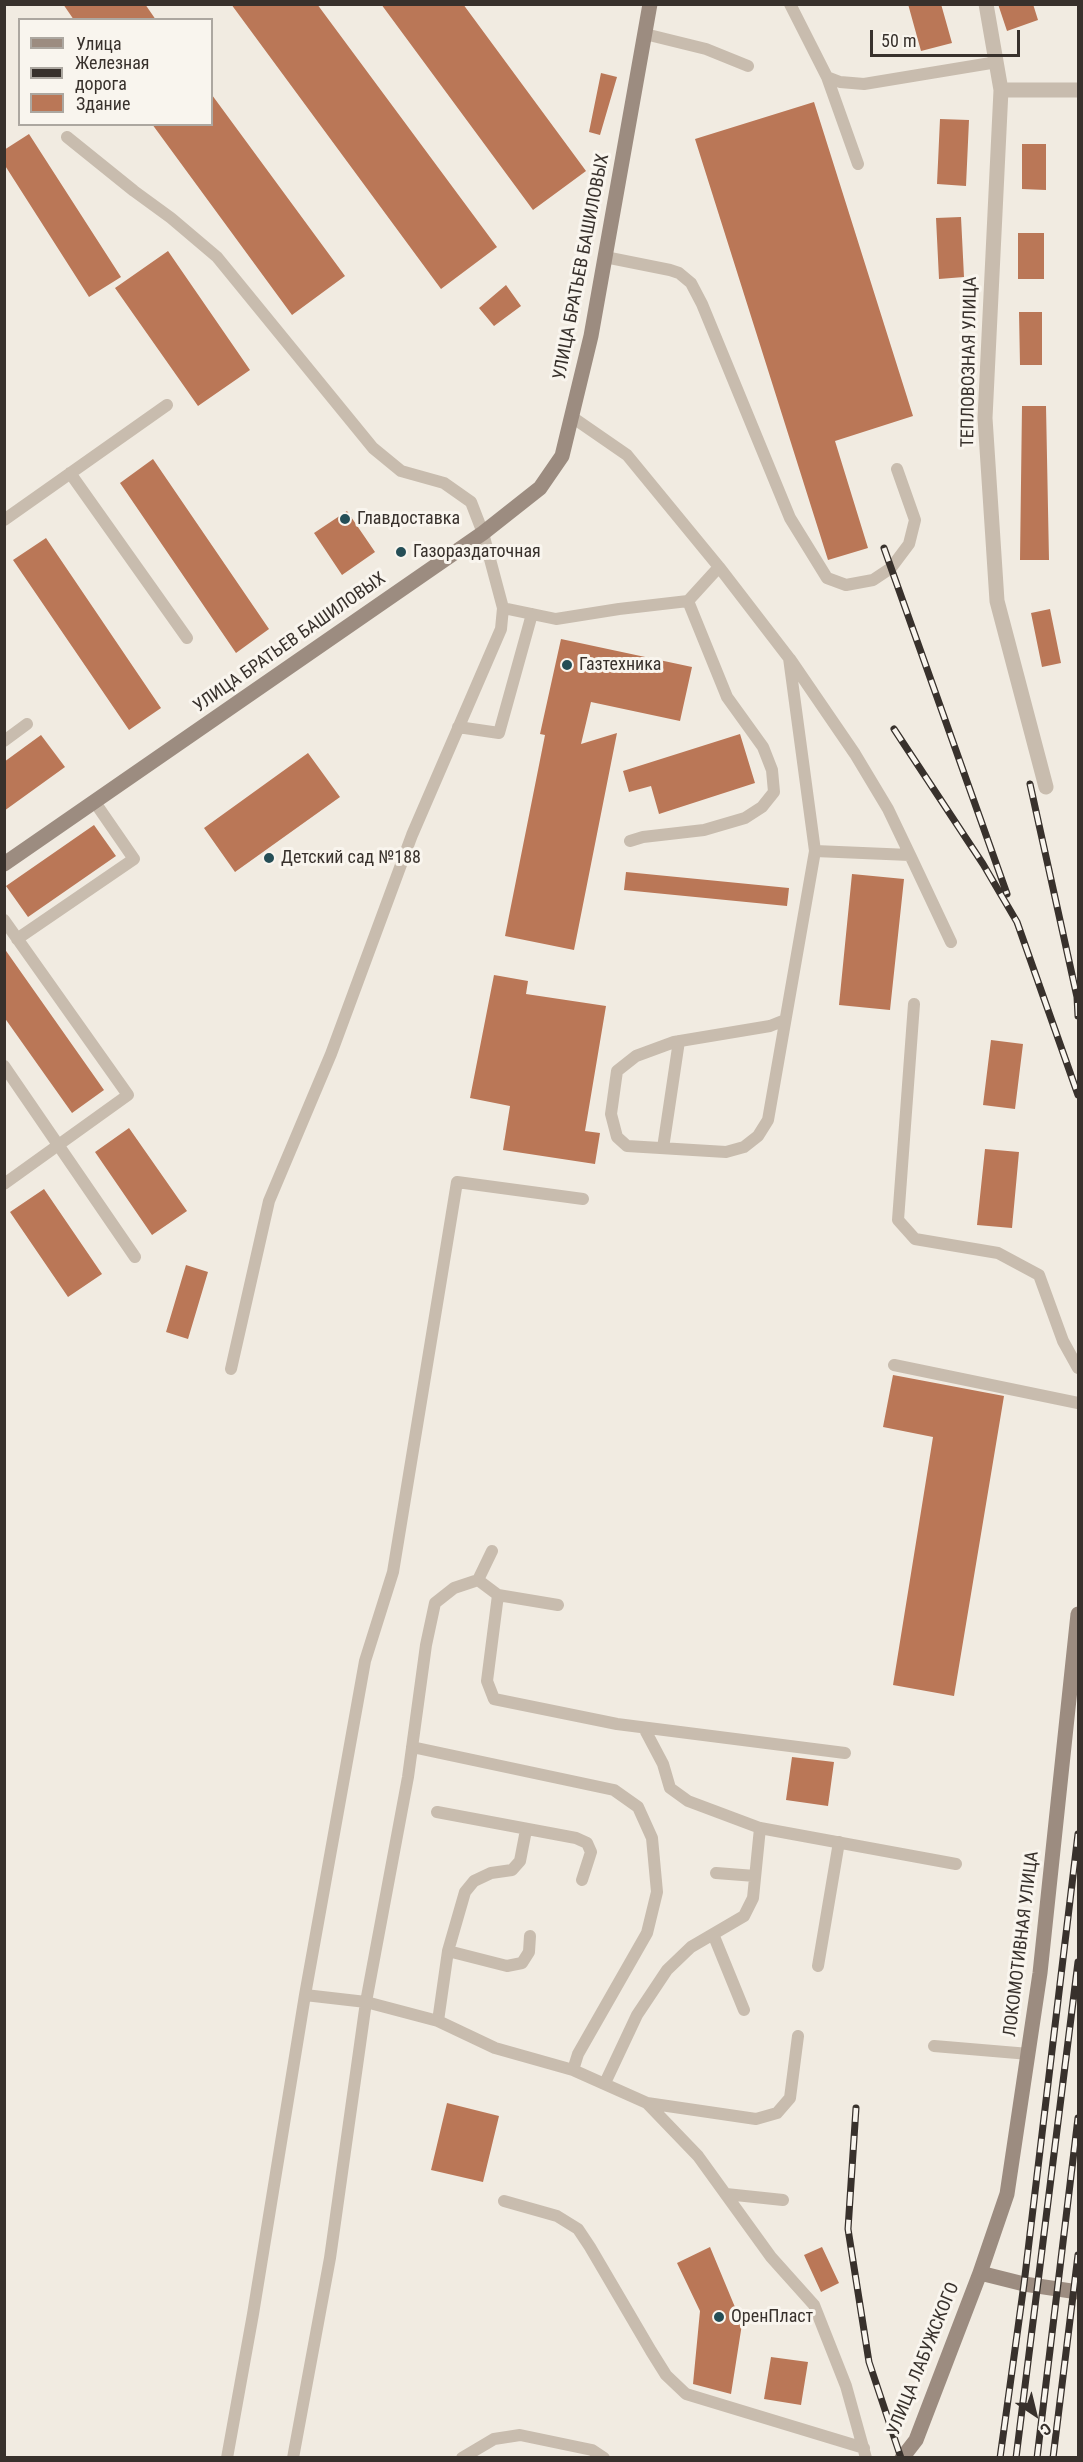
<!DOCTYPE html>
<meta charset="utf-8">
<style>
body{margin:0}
#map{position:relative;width:1083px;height:2462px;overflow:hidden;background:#f1ebe1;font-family:"Roboto Condensed",sans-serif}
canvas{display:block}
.frame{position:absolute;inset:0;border:6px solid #38312c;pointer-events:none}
.legend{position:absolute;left:18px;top:18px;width:195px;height:108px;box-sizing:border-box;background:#f9f5ee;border:2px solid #aca7a0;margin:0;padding:8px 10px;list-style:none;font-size:18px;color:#38312c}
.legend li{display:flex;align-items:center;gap:12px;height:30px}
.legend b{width:30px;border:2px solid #aca7a0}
.north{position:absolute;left:1005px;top:2384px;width:60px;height:60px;-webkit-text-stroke:4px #f9f5ee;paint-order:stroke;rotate:145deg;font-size:16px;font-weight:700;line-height:24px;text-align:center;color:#38312c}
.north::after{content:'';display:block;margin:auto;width:21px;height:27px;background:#38312c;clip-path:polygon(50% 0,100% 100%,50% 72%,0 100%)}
.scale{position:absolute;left:870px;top:30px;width:150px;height:27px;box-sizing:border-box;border:3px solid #38312c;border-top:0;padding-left:8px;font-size:18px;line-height:21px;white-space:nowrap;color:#38312c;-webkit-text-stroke:4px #f9f5ee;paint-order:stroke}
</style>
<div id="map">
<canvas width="1083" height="2462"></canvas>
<div class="frame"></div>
<ul class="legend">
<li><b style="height:8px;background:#9c8c80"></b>Улица</li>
<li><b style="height:8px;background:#38312c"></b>Железная дорога</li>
<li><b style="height:16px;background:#ba7757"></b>Здание</li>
</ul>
<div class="north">С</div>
<div class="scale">50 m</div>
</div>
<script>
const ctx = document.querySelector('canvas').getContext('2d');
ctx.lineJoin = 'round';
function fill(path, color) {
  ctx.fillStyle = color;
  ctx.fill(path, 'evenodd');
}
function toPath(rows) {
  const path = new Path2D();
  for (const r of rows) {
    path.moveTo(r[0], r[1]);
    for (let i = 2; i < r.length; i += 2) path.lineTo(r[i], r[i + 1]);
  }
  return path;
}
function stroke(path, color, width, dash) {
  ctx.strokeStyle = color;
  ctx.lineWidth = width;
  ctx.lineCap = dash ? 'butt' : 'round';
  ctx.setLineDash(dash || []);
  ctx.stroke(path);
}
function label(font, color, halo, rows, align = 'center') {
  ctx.font = font + ' "Roboto Condensed",sans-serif';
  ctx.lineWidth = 6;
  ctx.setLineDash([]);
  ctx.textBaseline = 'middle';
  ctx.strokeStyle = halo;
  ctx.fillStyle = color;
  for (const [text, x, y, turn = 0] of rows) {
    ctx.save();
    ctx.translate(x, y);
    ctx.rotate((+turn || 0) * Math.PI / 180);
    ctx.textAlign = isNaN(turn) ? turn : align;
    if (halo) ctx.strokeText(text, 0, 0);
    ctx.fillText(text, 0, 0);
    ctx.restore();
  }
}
fill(toPath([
 [63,4,145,4,156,20,74,20],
 [231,4,317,4,497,247,441,289],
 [381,4,463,4,586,171,533,210],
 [908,4,941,4,952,43,921,51],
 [998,4,1033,4,1038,20,1007,31],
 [601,73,617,77,600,135,589,132],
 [212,95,345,276,292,315,152,124,212,124],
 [814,102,913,416,835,441,868,548,828,560,695,139],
 [940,119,969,120,966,186,937,184],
 [29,134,121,277,89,297,4,164,4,150],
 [1022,144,1046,144,1046,190,1022,189],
 [961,217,964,277,939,279,936,218],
 [1018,233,1044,233,1044,279,1018,279],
 [168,251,250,370,198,406,115,288],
 [506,285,521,306,494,326,479,308],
 [1019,312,1042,312,1042,365,1020,365],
 [1022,406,1046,406,1049,560,1020,560],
 [153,459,269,629,236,653,120,483],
 [347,511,375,552,342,575,314,533],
 [46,538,161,708,129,730,13,560],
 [1050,609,1061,663,1042,667,1031,613],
 [561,639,692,667,680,721,591,702,581,744,617,733,574,950,505,936,545,735,540,734],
 [740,734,755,783,659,814,651,786,629,792,623,771],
 [41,735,65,767,4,811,4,762],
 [308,753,340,797,235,872,204,828],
 [94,825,116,856,28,917,6,886],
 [626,872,789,888,787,906,624,890],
 [852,874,904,879,890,1010,839,1005],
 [4,948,104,1090,72,1113,4,1017],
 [494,975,528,981,526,994,606,1006,585,1131,600,1133,595,1164,503,1150,510,1106,470,1098],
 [991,1040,1023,1044,1015,1109,983,1105],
 [129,1128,187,1211,152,1235,95,1152],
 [985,1149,1019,1152,1012,1228,977,1225],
 [44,1189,102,1274,68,1297,10,1212],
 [186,1265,208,1272,188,1339,166,1332],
 [893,1375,1004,1396,954,1696,893,1685,933,1437,883,1427],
 [792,1757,834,1762,828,1806,786,1800],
 [447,2103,499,2116,483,2182,431,2170],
 [710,2247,742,2324,731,2394,693,2384,700,2311,677,2263],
 [822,2247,839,2283,821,2292,804,2255],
 [771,2357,808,2362,801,2405,764,2399]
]), '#ba7757');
stroke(toPath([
 [790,4,827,77,858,164],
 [645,34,706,49,748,66],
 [827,77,840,82,864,84,997,62],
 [67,137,134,191,171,218,217,257,373,448,401,471,444,483,471,502,483,533,503,608,501,629,412,835,331,1054,269,1201,231,1369],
 [605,257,670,270,679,273,691,283,702,304,790,518,827,578,846,585,873,580,891,568,909,544,915,520,897,469],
 [572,417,627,455,719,567,789,658,815,851,910,855,951,942],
 [70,473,187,638],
 [4,520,167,405],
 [503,608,556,619,619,609,688,601,719,567],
 [790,659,855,754,888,809,910,855],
 [458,727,499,733,532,614],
 [4,741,27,724],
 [630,841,643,837,704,830,745,818,762,807,774,792,772,770,763,747,727,697,688,601],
 [4,920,128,1095,4,1184],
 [17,939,134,859,94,801],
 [914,1004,898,1220,915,1239,998,1253,1039,1275,1063,1341,1078,1368],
 [785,1020,770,1026,674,1042,636,1056,617,1071,611,1114,617,1137,627,1146,726,1152,744,1147,758,1136,768,1120,815,851],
 [4,1066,135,1257],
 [663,1148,679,1041],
 [894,1365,1078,1403],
 [478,1580,492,1551],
 [498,1595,487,1681,494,1699,617,1724,845,1753],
 [644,1728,663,1764,670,1788,688,1801,760,1828,956,1864],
 [412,1747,614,1790,638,1807,652,1838,657,1892,647,1933,578,2054,573,2070],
 [437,1812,576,1838,587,1843,591,1852,582,1880],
 [716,1873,755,1876],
 [713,1934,744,2010],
 [448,1951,507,1966,522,1963,529,1952,530,1936],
 [818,1966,839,1842],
 [305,1995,366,2002,438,2021,495,2048,573,2070,647,2103,698,2156,771,2257,814,2305,846,2386,866,2458],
 [438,2021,448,1951,465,1892,474,1881,491,1873,512,1870,520,1861,526,1830],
 [934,2046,1029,2054],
 [605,2083,637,2015,667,1970,691,1947,744,1916,753,1898,760,1828],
 [647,2103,756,2119,777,2113,790,2098,798,2036],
 [726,2194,783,2200],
 [504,2201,557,2216,578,2229,590,2247,651,2351,666,2375,686,2394,864,2448],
 [227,2458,253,2314,305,1995,365,1661,393,1572,457,1182,583,1199],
 [293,2458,330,2258,366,2002,408,1777,426,1645,435,1603,454,1588,478,1580,498,1595,558,1605],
 [462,2458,494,2439,520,2435,592,2450,604,2458]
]), '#c8bcae', 12);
stroke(toPath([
 [986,4,1001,90,985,418,997,601,1046,787],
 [1001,90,1078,90]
]), '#c8bcae', 15);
stroke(toPath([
 [4,864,483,533,540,488,562,456,591,336,650,4],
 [980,2273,1024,2284,1078,2292],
 [902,2458,916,2440,980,2273,1007,2194,1040,1973,1078,1614]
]), '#9c8c80', 15);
const rail = toPath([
 [884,548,1007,894],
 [894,729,983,864,1017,922,1078,1095],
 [1030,784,1077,997,1078,1016],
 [856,2108,848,2229,869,2362,901,2458],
 [1000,2458,1024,2284,1078,1834],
 [1016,2458,1078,1962],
 [1037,2458,1078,2118],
 [1053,2458,1078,2255]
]);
stroke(rail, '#38312c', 7);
stroke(rail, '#f9f5ee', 4.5, [14]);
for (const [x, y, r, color] of [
 [345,519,6,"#254e56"],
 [401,552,6,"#254e56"],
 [567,665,6,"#254e56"],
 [269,858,6,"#254e56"],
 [719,2317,6,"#254e56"]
]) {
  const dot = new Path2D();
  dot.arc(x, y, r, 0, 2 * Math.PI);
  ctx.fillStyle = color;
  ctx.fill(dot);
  stroke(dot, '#f9f5ee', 2);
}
label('18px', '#38312c', '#f9f5ee', [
 ["УЛИЦА БРАТЬЕВ БАШИЛОВЫХ",582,267,-79],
 ["ТЕПЛОВОЗНАЯ УЛИЦА",970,362,-89],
 ["УЛИЦА БРАТЬЕВ БАШИЛОВЫХ",290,643,-35],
 ["ЛОКОМОТИВНАЯ УЛИЦА",1022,1944,-83],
 ["УЛИЦА ЛАБУЖСКОГО",924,2359,-68]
]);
label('18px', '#38312c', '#f9f5ee', [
 ["Главдоставка",357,519],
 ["Газораздаточная",413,552],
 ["Газтехника",579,665],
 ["Детский сад №188",281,858],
 ["ОренПласт",731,2317]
], 'left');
</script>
